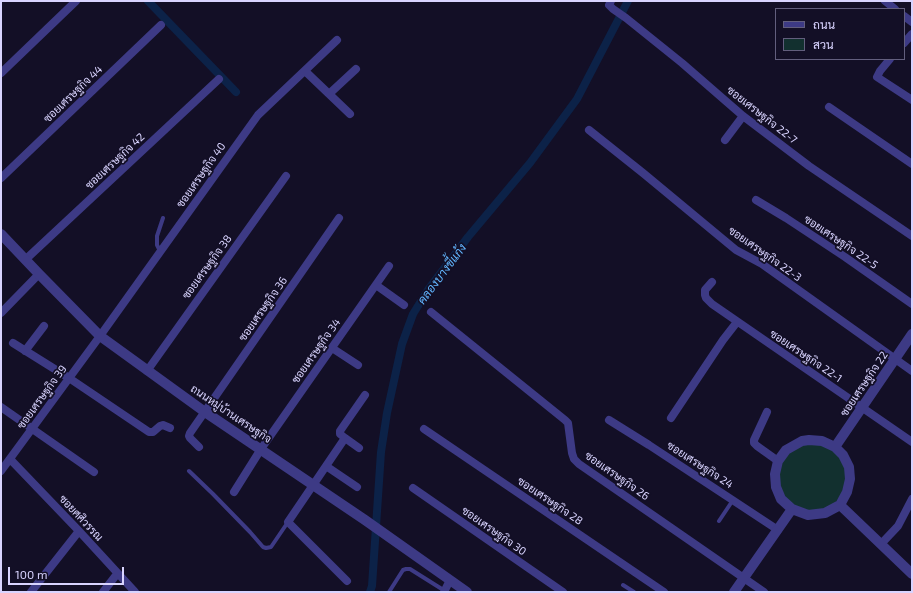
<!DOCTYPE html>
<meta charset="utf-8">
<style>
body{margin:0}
#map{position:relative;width:913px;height:593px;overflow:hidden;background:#130f26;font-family:"Exo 2",Sarabun,sans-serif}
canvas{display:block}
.frame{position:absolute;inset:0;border:2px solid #d9d4ff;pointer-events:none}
.legend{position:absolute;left:775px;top:8px;width:130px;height:52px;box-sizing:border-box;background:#130f26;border:1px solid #625e7d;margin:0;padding:5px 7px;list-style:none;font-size:12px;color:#d9d4ff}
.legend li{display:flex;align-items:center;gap:8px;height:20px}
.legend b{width:20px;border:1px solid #625e7d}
.scale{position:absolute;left:8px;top:567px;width:116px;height:18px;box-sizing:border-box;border:2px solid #d9d4ff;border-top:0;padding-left:5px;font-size:12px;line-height:14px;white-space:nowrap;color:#d9d4ff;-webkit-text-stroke:3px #130f26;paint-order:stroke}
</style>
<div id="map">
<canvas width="913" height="593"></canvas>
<div class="frame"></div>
<ul class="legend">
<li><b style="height:5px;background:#3d3a85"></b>ถนน</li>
<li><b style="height:11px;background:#12302f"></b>สวน</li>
</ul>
<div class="scale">100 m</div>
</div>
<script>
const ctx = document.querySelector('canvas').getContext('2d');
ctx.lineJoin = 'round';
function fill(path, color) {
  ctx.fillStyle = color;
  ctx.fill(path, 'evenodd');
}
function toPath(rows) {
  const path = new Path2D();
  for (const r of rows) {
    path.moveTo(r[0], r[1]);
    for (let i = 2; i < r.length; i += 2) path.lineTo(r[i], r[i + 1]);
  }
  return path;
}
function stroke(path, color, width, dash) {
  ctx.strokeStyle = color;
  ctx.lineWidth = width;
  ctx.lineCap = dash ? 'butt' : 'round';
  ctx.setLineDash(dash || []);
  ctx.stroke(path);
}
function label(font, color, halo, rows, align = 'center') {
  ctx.font = font + ' "Exo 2",Sarabun,sans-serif';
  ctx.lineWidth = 3.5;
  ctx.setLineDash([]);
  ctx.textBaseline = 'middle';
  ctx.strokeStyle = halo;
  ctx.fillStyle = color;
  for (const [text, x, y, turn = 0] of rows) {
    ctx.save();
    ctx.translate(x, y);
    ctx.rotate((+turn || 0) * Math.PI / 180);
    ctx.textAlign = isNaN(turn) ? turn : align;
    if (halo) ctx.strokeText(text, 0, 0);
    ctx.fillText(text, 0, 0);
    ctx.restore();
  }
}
fill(toPath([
 [813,442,835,450,846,470,847,482,843,493,835,503,825,509,814,511,803,510,793,506,785,498,780,489,779,467,791,449]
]), '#12302f');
stroke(toPath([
 [148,1,236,92],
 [370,592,372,586,381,452,387,413,402,344,413,314,428,290,468,237,530,163,577,99,628,1]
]), '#0c2248', 8);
stroke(toPath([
 [161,250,159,249,157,245,157,236,163,218],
 [189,471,213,494,250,532,263,547,266,548,271,547,288,522],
 [719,521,733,500],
 [623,585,634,592],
 [389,592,403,570,406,569,410,569,445,591]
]), '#3d3a85', 4);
stroke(toPath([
 [611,1,609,5,613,9,626,18,682,63,743,116,809,166,912,236],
 [885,1,895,9],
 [904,16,912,22],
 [904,43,912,34],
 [890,59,880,71,877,77,912,100],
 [305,71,350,114],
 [1,73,76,1],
 [329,94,356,69],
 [829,107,912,164],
 [589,130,643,173,736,250,762,264,912,371],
 [725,140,743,116],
 [1,178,161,25],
 [756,200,786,218,845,257,912,304],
 [25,260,219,79],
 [712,282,705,290,705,295,706,298,712,304,912,442],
 [376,285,404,305],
 [431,312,565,420,568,423,572,453,574,459,579,464,764,592],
 [1,313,39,274],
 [13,343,69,378,149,432,153,432,160,426,163,425,170,428],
 [332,348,358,365],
 [25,351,44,326],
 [147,371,286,176],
 [1,407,94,472],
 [767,412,754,440,754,443,757,446,778,461],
 [671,418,723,340,737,322],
 [609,420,649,445,778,530],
 [424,429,664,592],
 [345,438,359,448],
 [199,447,190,438,189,436,190,433,339,218],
 [10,459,79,531,135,592],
 [326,466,357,487],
 [1,471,100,336,258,115,337,40],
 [413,488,563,592],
 [234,492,261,449,389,266],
 [881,544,898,526,912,499],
 [347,581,288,522,345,438,340,434,340,431,365,395],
 [31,592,79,531],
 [103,592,117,574],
 [444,592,450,580]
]), '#3d3a85', 8);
stroke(toPath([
 [1,234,39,274,100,336,205,412,365,520,467,592],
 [809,440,822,441,835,447,843,455,849,467,850,479,847,492,840,505,825,513,808,515,792,509,781,499,776,487,775,474,778,461,786,450,802,441,809,440],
 [835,447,912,334],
 [840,505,912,574],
 [734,592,792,509]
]), '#3d3a85', 10);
label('11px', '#d9d4ff', '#130f26', [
 ["ซอยเศรษฐกิจ 44",73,94,-44],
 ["ซอยเศรษฐกิจ 22-7",762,115,38],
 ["ซอยเศรษฐกิจ 42",115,161,-43],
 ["ซอยเศรษฐกิจ 40",201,175,-55],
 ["ซอยเศรษฐกิจ 22-5",841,242,34],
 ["ซอยเศรษฐกิจ 22-3",765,254,35],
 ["ซอยเศรษฐกิจ 38",207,267,-54],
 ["ซอยเศรษฐกิจ 36",263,309,-55],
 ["ซอยเศรษฐกิจ 34",316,351,-55],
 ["ซอยเศรษฐกิจ 22-1",806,356,34],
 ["ซอยเศรษฐกิจ 22",864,384,-56],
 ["ซอยเศรษฐกิจ 39",42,397,-54],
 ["ถนนหมู่บ้านเศรษฐกิจ",231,414,34],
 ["ซอยเศรษฐกิจ 24",700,465,33],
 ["ซอยเศรษฐกิจ 26",617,476,35],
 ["ซอยเศรษฐกิจ 28",550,501,34],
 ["ซอยศศิวรรณ",81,518,47],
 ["ซอยเศรษฐกิจ 30",494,531,35]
]);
label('italic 12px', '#62b6ff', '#130f26', [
 ["คลองบางขี้แก้ง",442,274,-53]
]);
</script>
